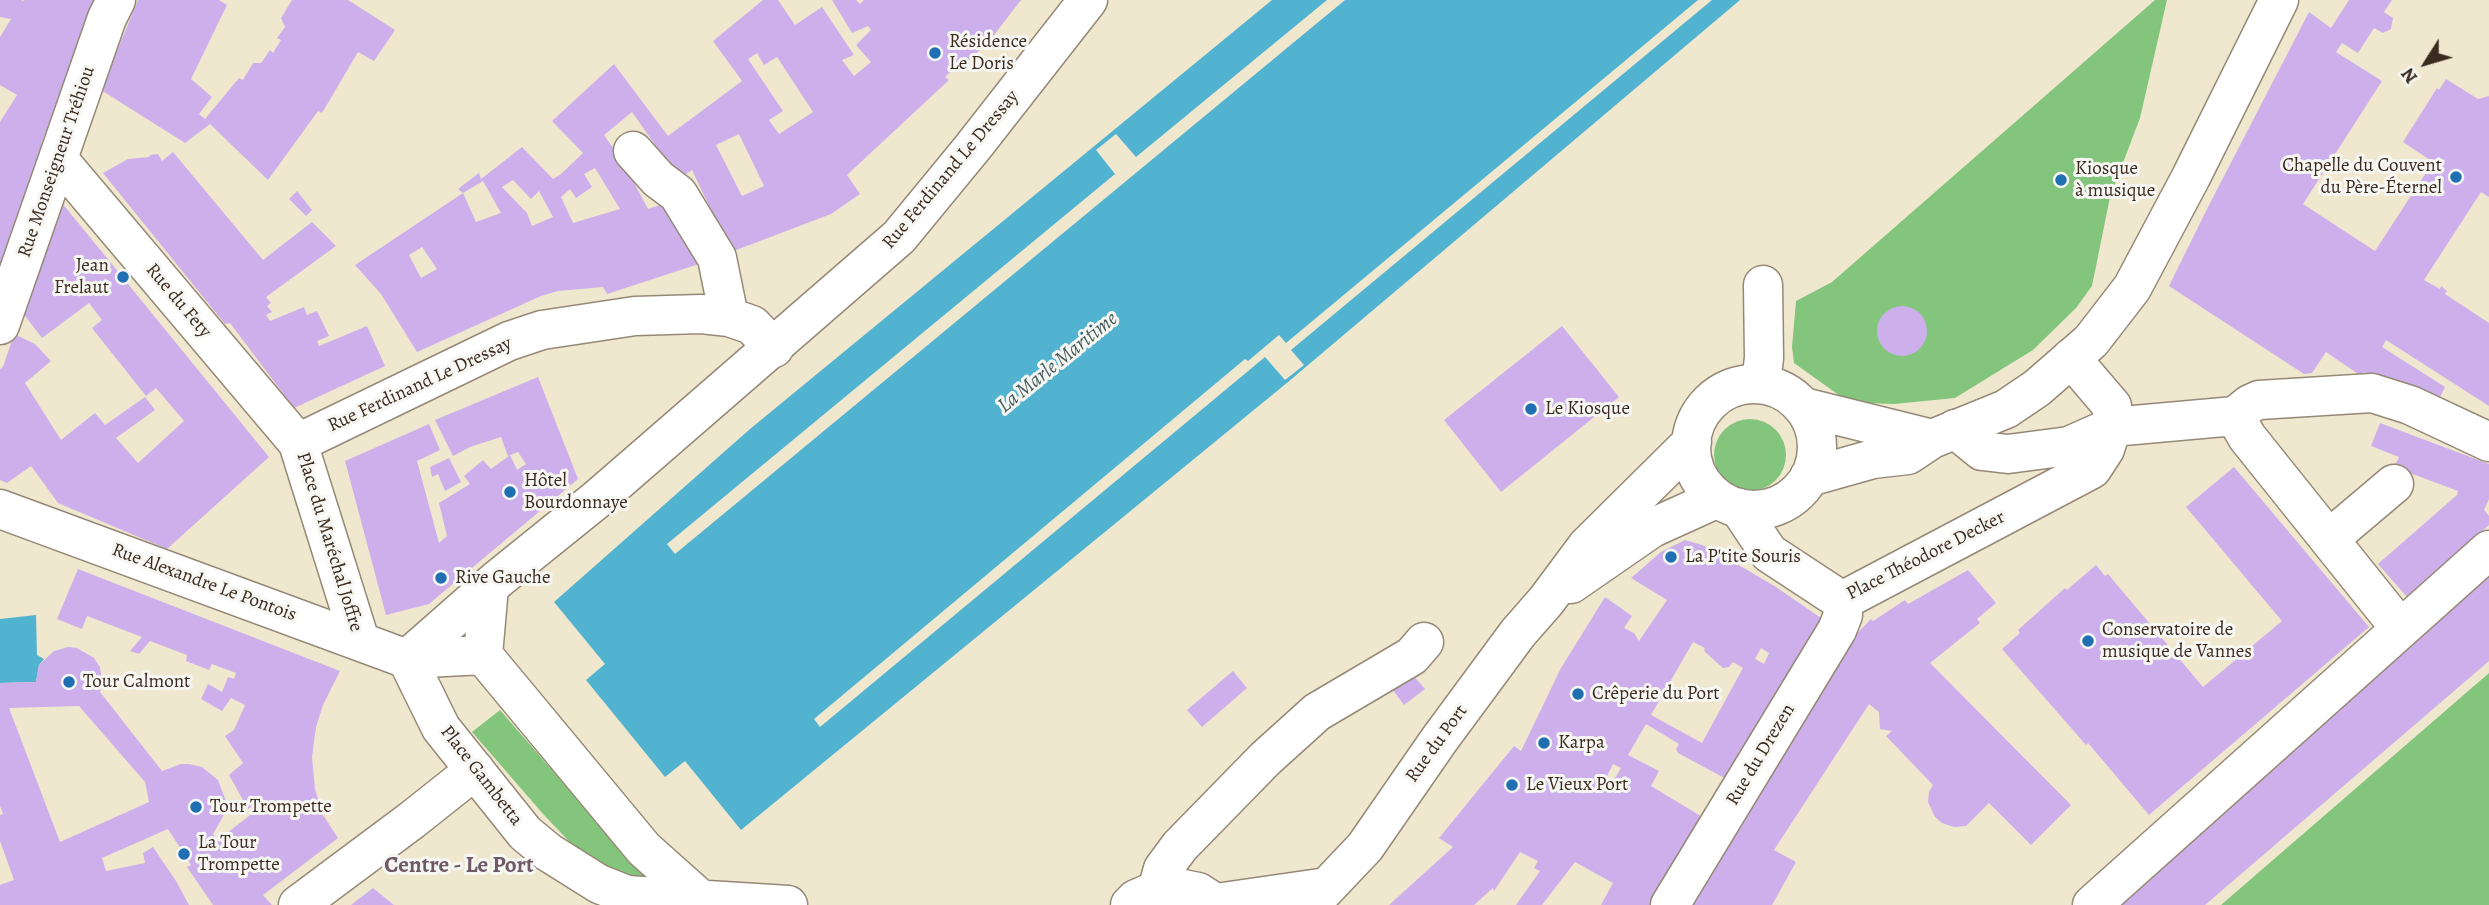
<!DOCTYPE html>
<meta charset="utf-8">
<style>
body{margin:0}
#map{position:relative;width:2489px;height:905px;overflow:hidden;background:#f0e7cf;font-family:Alegreya,serif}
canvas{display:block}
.north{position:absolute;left:2391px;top:28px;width:70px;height:70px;-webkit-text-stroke:5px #f6f6f2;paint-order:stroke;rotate:233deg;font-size:19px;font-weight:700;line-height:28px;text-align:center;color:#3b2a1e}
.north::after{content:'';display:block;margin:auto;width:24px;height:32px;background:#3b2a1e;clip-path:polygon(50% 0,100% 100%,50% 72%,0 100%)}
</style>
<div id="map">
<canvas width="2489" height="905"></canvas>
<div class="north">N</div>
</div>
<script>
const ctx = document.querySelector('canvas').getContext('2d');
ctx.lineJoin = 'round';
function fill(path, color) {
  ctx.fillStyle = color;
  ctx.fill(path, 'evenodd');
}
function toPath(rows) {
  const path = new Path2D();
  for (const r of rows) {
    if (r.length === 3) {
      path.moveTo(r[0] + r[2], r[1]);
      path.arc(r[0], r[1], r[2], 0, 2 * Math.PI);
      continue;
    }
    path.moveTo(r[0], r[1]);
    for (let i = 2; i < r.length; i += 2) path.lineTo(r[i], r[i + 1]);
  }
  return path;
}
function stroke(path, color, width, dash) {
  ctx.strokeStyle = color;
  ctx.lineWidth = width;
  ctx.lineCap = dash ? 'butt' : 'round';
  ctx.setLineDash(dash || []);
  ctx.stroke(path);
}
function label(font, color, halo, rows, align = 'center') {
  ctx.font = font + ' Alegreya,serif';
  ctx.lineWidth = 6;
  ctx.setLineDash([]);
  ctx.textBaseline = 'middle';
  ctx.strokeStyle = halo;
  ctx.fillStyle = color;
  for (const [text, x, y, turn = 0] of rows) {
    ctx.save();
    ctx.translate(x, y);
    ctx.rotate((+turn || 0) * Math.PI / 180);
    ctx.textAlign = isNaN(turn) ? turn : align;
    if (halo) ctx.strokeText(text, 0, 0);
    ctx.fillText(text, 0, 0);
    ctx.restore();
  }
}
fill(toPath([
 [2155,0,2167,0,2140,118,2110,197,2092,286,2076,308,2033,350,1955,398,1894,404,1865,403,1843,398,1794,363,1792,347,1796,301,1832,282],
 [1750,455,36],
 [2489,673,2489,905,2221,905],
 [500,710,653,887,583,856,544,815,472,732]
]), '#84c57d');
fill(toPath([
 [1272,0,1740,0,1288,382,741,830,685,761,665,777,586,680,605,664,554,602,750,429],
 [36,615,37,655,44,659,39,665,36,682,0,683,0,619]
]), '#52b3d1');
fill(toPath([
 [1327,0,1345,0,675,554,667,544,1115,174,1096,150,1116,134,1136,157],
 [1698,0,1712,0,1291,350,1304,365,1285,380,1265,357,820,727,814,719,1245,359,1248,361,1279,335,1286,343]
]), '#f0e7cf');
fill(toPath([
 [0,0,22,0,22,2,24,0,96,0,41,144,47,147,0,281,0,122,17,95,0,85,0,37,11,19,0,17],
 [138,0,219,0,227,5,191,79,212,97,199,114,205,119,239,78,243,80,253,63,261,63,270,50,273,53,281,40,277,38,285,27,281,18,292,0,348,0,395,30,374,61,358,52,322,113,318,111,268,180,210,124,185,143,101,90],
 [763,0,778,0,795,25,822,7,854,55,842,60,854,76,871,62,856,45,871,30,868,26,852,33,832,0,856,0,860,4,864,0,1021,0,991,39,960,69,957,66,945,77,949,80,847,175,860,194,831,214,731,252,692,170,679,179,632,112,604,135,623,162,648,209,669,202,702,263,607,294,603,287,558,291,541,296,417,352,381,294,355,265,463,193,476,222,501,213,483,181,463,193,458,189,479,173,481,179,522,147,553,179,561,174,583,153,552,121,614,64,668,136,742,81,713,41],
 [757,53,764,65,777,57,813,112,779,134,769,120,783,111,748,59],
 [739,134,764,186,742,196,716,145],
 [595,168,620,209,573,223,561,197,570,189,576,198,592,187,584,174],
 [513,180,531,199,539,191,553,217,532,226,527,213,502,187],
 [422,247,437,269,421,278,409,255],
 [2349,0,2392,0,2384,12,2393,18,2391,29,2383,33,2374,28,2358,53,2342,43,2336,52,2382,81,2303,204,2375,251,2433,162,2403,142,2437,88,2439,90,2446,79,2478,99,2489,96,2489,197,2481,192,2424,280,2440,289,2441,286,2447,291,2445,294,2489,323,2489,406,2386,340,2382,347,2445,387,2438,401,2364,372,2361,376,2326,352,2312,373,2304,374,2169,286,2207,209,2309,12,2331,28],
 [173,152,263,260,312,222,336,246,266,297,271,303,267,306,272,312,266,315,270,321,304,307,307,315,317,311,329,336,317,341,319,346,367,326,385,366,294,408,230,323,225,324,103,173,128,159,149,157,150,155,158,154,162,161],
 [297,191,312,210,306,216,289,199],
 [62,203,269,457,167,549,58,503,31,466,7,483,0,480,0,369,3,367,14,334,35,344,51,361,25,383,61,440,95,413,105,425,145,397,155,410,116,438,138,463,184,421,156,388,146,396,92,328,102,320,89,303,42,338,22,312],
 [1902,331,25],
 [1562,326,1619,397,1501,492,1444,420],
 [538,377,578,479,429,604,386,615,345,461,429,424,440,450,417,461,439,543,447,536,439,503,470,484,464,476,483,460,491,469,510,455,508,456,501,437,470,447,453,456,435,420],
 [518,452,526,464,517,470,510,455],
 [2380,423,2489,464,2489,499,2484,510,2489,516,2489,525,2407,597,2378,564,2457,495,2458,491,2394,467,2399,457,2371,446],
 [449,458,461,482,445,491,438,474,432,477,430,467],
 [2234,467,2369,627,2149,815,2088,743,2086,745,2002,649,2020,633,2018,630,2065,588,2067,590,2096,565,2105,576,2108,574,2203,687,2282,621,2186,507],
 [1685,540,1702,545,1732,561,1776,587,1821,618,1779,688,1730,781,1678,753,1676,749,1679,744,1646,724,1628,755,1659,771,1651,786,1704,818,1655,905,1601,905,1613,883,1575,862,1542,905,1516,905,1540,871,1534,868,1538,861,1520,852,1494,891,1493,888,1474,905,1389,905,1453,847,1439,838,1514,746,1521,751,1561,668,1605,597,1632,616,1624,628,1634,633,1639,641,1667,600,1631,578,1661,552],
 [1693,642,1705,648,1704,651,1723,668,1729,667,1733,662,1743,668,1702,743,1651,715],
 [1761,648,1769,653,1764,664,1755,659],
 [1613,764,1621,768,1612,783,1605,780],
 [78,569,340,671,323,705,316,727,312,757,315,789,323,815,338,838,263,895,272,905,213,905,187,867,191,865,168,829,102,858,106,871,145,863,143,853,153,847,176,881,189,905,0,905,0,885,14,880,0,841,0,815,3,814,0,806,0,683,36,682,39,665,54,651,68,647,77,648,94,658,100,667,102,681,100,692,162,771,181,764,189,764,202,767,218,780,226,801,225,813,213,834,218,840,258,809,254,805,248,809,229,775,243,763,225,736,234,730,245,705,231,698,222,711,201,699,208,684,222,692,228,677,234,679,236,673,212,664,209,670,186,661,187,655,150,641,139,654,130,651,142,637,87,616,82,629,57,619],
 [79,706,145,782,149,802,60,842,9,708],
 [1968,570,1996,603,1977,619,1980,623,1930,663,2071,805,2031,845,1989,803,1966,826,1954,827,1942,823,1935,817,1928,802,1929,792,1933,785,1886,736,1892,731,1880,729,1879,712,1869,704,1774,850,1796,862,1772,905,1691,905,1841,650,1871,619,1873,621,1905,600,1908,604],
 [2489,576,2489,661,2205,905,2105,905],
 [1233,671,1247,688,1202,727,1187,710],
 [1413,675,1425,689,1404,705,1393,690],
 [373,888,394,905,351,905]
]), '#cdb0eb');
const minor = toPath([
 [633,151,658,179,678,194,717,258,729,317],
 [58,159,298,443,360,641],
 [0,325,107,18,116,0],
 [1761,383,1764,358,1763,285],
 [2235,416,2247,437,2400,628],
 [1955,429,1982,451,2008,454,2069,446,2112,427,2235,416,2250,404,2259,400,2372,393,2410,405,2489,442],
 [298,443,509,341,542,330,635,316,701,314,729,317,752,325,774,348],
 [1739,508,1769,553,1842,601,2092,469,2105,449,2112,427,2112,406,2071,358],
 [2329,539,2394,484],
 [1157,890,1163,869,1180,846,1265,759,1317,712,1412,656,1424,642],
 [298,905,412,820,475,770],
 [1670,905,1837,630,1843,615,1842,601],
 [2092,905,2489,550]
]);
const major = toPath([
 [1754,447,63],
 [1803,407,1932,439],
 [1809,477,1873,459,1908,455,1932,439,2006,409,2037,388,2091,341,2132,288,2191,177,2279,0],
 [0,509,407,659,483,655],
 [1571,584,1652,528,1716,499],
 [489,587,483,655,644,849,700,899],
 [407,659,498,579,596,500,899,237,973,147,1088,0],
 [407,659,441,728,525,833,548,852,599,884,627,895,788,905],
 [1216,903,1327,887],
 [1130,905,1136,899,1157,890,1178,888,1198,892,1218,905],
 [1310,905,1365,847,1439,740,1518,633,1546,601,1587,546,1692,442]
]);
stroke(minor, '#968876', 41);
stroke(major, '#968876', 41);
stroke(minor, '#fff', 38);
stroke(major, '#fff', 38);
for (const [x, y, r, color] of [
 [935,53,7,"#1f6fb2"],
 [2456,177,7,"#1f6fb2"],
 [2061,180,7,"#1f6fb2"],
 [123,277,7,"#1f6fb2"],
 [1531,409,7,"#1f6fb2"],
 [510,492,7,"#1f6fb2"],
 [1671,557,7,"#1f6fb2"],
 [441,578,7,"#1f6fb2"],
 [2088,641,7,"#1f6fb2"],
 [69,682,7,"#1f6fb2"],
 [1578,694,7,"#1f6fb2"],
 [1544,743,7,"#1f6fb2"],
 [1512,785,7,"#1f6fb2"],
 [196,807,7,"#1f6fb2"],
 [184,854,7,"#1f6fb2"]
]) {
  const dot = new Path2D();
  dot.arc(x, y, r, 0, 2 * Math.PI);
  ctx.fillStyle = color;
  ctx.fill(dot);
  stroke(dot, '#f6f6f2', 2.5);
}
label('19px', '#3b2a1e', '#f6f6f2', [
 ["Résidence",949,42],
 ["Le Doris",949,64],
 ["Chapelle du Couvent",2442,166,"right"],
 ["du Père-Éternel",2442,188,"right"],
 ["Kiosque",2075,169],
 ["à musique",2075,191],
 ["Jean",109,266,"right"],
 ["Frelaut",109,288,"right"],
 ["Le Kiosque",1545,409],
 ["Hôtel",524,481],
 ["Bourdonnaye",524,503],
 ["La P'tite Souris",1685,557],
 ["Rive Gauche",455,578],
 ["Conservatoire de",2102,630],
 ["musique de Vannes",2102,652],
 ["Tour Calmont",83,682],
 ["Crêperie du Port",1592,694],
 ["Karpa",1558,743],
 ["Le Vieux Port",1526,785],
 ["Tour Trompette",210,807],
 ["La Tour",198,843],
 ["Trompette",198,865]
], 'left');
label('19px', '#3b2a1e', '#f6f6f2', [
 ["Rue Monseigneur Tréhiou",57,162,-71],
 ["Rue Ferdinand Le Dressay",951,170,-50],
 ["Rue du Fety",178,301,50],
 ["Rue Ferdinand Le Dressay",420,385,-25],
 ["Place du Maréchal Joffre",329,542,73],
 ["Place Théodore Decker",1926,556,-27],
 ["Rue Alexandre Le Pontois",204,583,20],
 ["Rue du Port",1437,744,-54],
 ["Rue du Drezen",1761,755,-59],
 ["Place Gambetta",481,776,52]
]);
label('italic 21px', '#435a5d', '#f6f6f2', [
 ["La Marle Maritime",1058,363,-39]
]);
label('bold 23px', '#6e5966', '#f6f6f2', [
 ["Centre - Le Port",459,866]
]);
</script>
